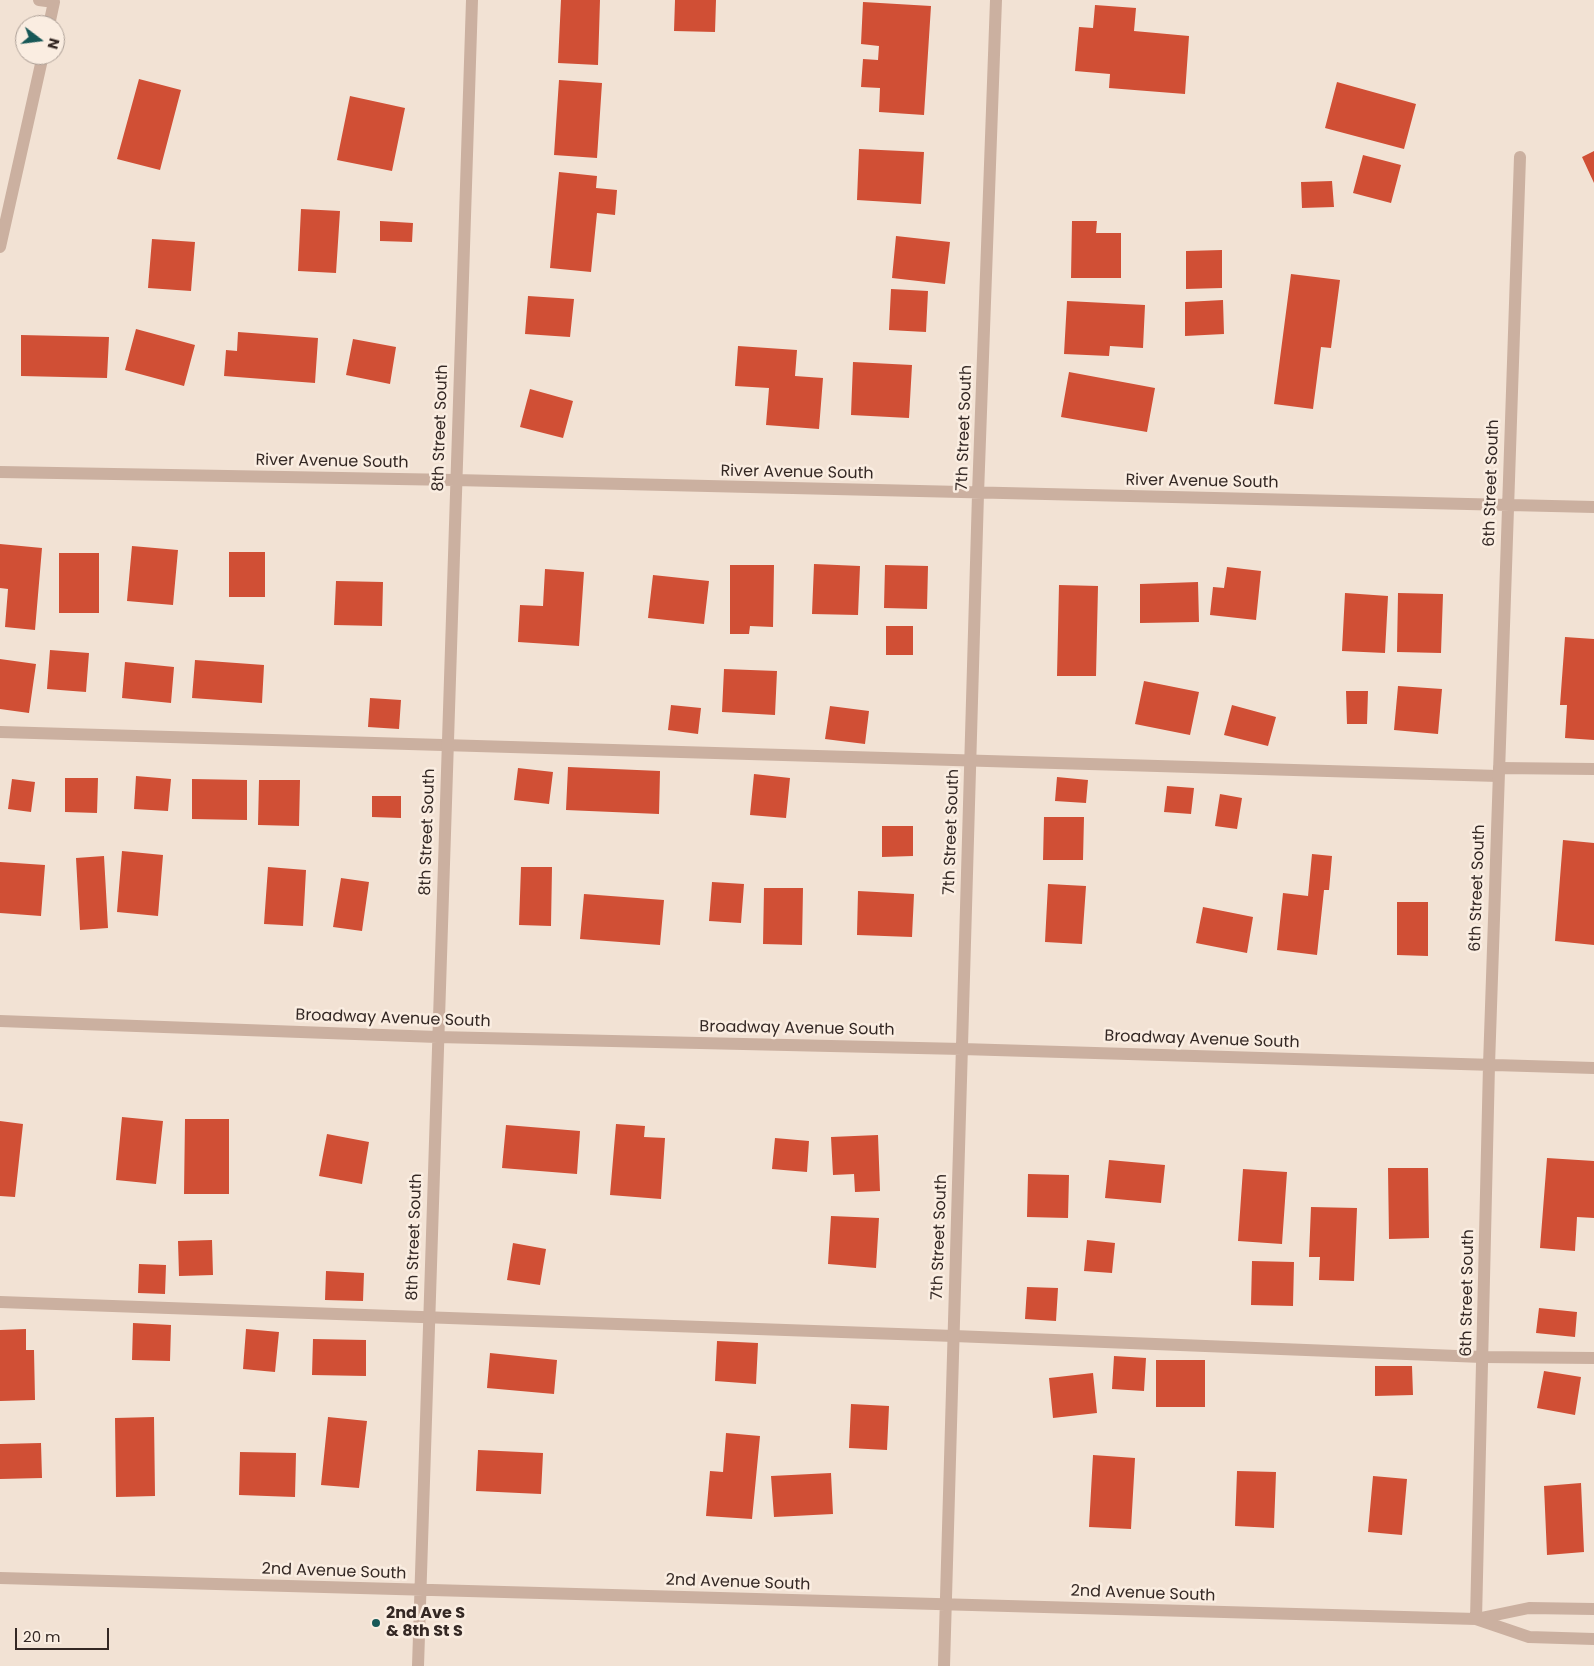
<!DOCTYPE html>
<style>
body{margin:0}
#map{position:relative;width:1594px;height:1666px;overflow:hidden;background:#f2e2d4;font-family:Poppins,sans-serif}
canvas{display:block}
.north{position:absolute;left:15px;top:15px;width:50px;height:50px;box-sizing:border-box;background:#faede1;border:1px solid #ab9e95;border-radius:50%;rotate:105deg;font-size:14px;font-weight:700;line-height:20px;text-align:center;color:#342824}
.north::after{content:'';display:block;margin:auto;width:18px;height:22px;background:#175857;clip-path:polygon(50% 0,100% 100%,50% 72%,0 100%)}
.scale{position:absolute;left:15px;top:1628px;width:94px;height:22px;box-sizing:border-box;border:2px solid #342824;border-top:0;padding-left:6px;font-size:15px;line-height:18px;white-space:nowrap;color:#342824;-webkit-text-stroke:4px #faede1;paint-order:stroke}
</style>
<div id="map">
<canvas width="1594" height="1666"></canvas>
<div class="north">N</div>
<div class="scale">20 m</div>
</div>
<script>
const ctx = document.querySelector('canvas').getContext('2d');
ctx.lineJoin = 'round';
function fill(path, color) {
  ctx.fillStyle = color;
  ctx.fill(path, 'evenodd');
}
function toPath(rows) {
  const path = new Path2D();
  for (const r of rows) {
    path.moveTo(r[0], r[1]);
    for (let i = 2; i < r.length; i += 2) path.lineTo(r[i], r[i + 1]);
  }
  return path;
}
function stroke(path, color, width, dash) {
  ctx.strokeStyle = color;
  ctx.lineWidth = width;
  ctx.lineCap = dash ? 'butt' : 'round';
  ctx.setLineDash(dash || []);
  ctx.stroke(path);
}
function label(font, color, halo, rows, align = 'center') {
  ctx.font = font + ' Poppins,sans-serif';
  ctx.lineWidth = 5;
  ctx.setLineDash([]);
  ctx.textBaseline = 'middle';
  ctx.strokeStyle = halo;
  ctx.fillStyle = color;
  for (const [text, x, y, turn = 0] of rows) {
    ctx.save();
    ctx.translate(x, y);
    ctx.rotate((+turn || 0) * Math.PI / 180);
    ctx.textAlign = isNaN(turn) ? turn : align;
    if (halo) ctx.strokeText(text, 0, 0);
    ctx.fillText(text, 0, 0);
    ctx.restore();
  }
}
fill(toPath([
 [561,0,600,0,598,65,558,63],
 [675,0,716,0,715,32,674,31],
 [863,2,931,6,924,115,879,112,880,88,861,87,863,59,878,60,879,46,861,44],
 [1095,5,1136,8,1134,31,1189,36,1185,94,1109,88,1110,74,1075,71,1079,27,1093,28],
 [139,79,181,90,160,170,117,159],
 [559,80,602,83,597,158,554,155],
 [1337,82,1416,104,1404,149,1325,128],
 [350,96,405,108,392,171,337,160],
 [859,149,924,152,921,204,857,200],
 [1594,151,1594,183,1582,157],
 [1363,155,1401,165,1391,203,1353,193],
 [559,172,597,176,596,188,617,190,615,215,597,213,591,272,550,268],
 [1332,181,1334,207,1302,208,1301,182],
 [301,209,340,211,336,273,298,271],
 [380,221,413,223,412,242,380,241],
 [1072,221,1097,221,1096,233,1121,233,1121,278,1071,278],
 [896,236,950,242,945,284,892,278],
 [152,239,195,242,191,291,148,288],
 [1222,250,1222,288,1186,289,1186,251],
 [1291,274,1340,280,1331,348,1321,347,1313,409,1274,404],
 [891,289,928,291,926,332,889,330],
 [528,296,574,299,570,337,525,334],
 [1223,300,1224,334,1185,336,1185,302],
 [1067,301,1145,305,1143,348,1110,346,1109,356,1064,354],
 [136,329,195,345,184,386,125,370],
 [238,332,318,338,315,383,224,376,226,350,237,351],
 [21,335,109,337,107,378,21,376],
 [353,339,396,347,390,384,346,375],
 [738,346,797,350,795,376,823,378,819,429,766,425,769,388,735,386],
 [853,362,912,365,909,418,851,415],
 [1069,372,1155,388,1147,432,1061,417],
 [530,389,573,401,563,438,520,427],
 [0,544,42,548,35,630,5,627,8,589,0,588],
 [132,546,178,550,173,605,127,601],
 [229,552,265,552,265,597,229,597],
 [59,553,99,553,99,613,59,613],
 [814,564,860,566,858,615,812,614],
 [730,565,774,565,773,627,750,626,749,634,730,634],
 [885,565,928,566,927,609,884,608],
 [1227,567,1261,571,1256,620,1210,615,1213,587,1224,588],
 [545,569,584,572,579,646,518,642,520,605,543,606],
 [653,575,709,581,704,624,648,618],
 [336,581,383,582,382,626,334,625],
 [1198,582,1199,622,1140,623,1140,584],
 [1059,585,1098,586,1096,676,1057,676],
 [1345,593,1388,596,1385,653,1342,651],
 [1398,593,1443,594,1441,653,1397,652],
 [886,626,913,626,913,655,886,655],
 [1565,637,1594,639,1594,740,1565,738,1567,705,1560,705],
 [50,650,89,653,86,692,47,689],
 [0,659,36,664,29,713,0,709],
 [195,660,264,665,262,703,192,698],
 [125,662,174,667,171,703,122,698],
 [724,669,777,671,775,715,722,712],
 [1144,681,1199,692,1190,735,1135,724],
 [1398,686,1442,689,1438,734,1394,730],
 [1346,691,1368,691,1367,724,1347,724],
 [370,698,401,700,399,729,368,727],
 [671,705,701,708,698,734,668,730],
 [1232,705,1276,717,1268,746,1224,735],
 [830,706,869,711,865,744,825,739],
 [568,767,660,771,659,814,566,810],
 [518,768,553,772,549,804,514,800],
 [754,774,790,778,786,818,750,815],
 [136,776,171,779,168,811,134,809],
 [1057,777,1088,780,1086,803,1055,801],
 [65,778,98,778,97,813,65,812],
 [12,779,35,782,31,812,8,809],
 [192,779,247,780,247,820,192,819],
 [259,780,300,780,299,826,258,825],
 [1167,786,1194,788,1191,814,1164,812],
 [1220,794,1242,798,1237,829,1215,826],
 [372,796,401,796,401,818,372,817],
 [1044,817,1084,817,1083,860,1043,860],
 [882,826,913,826,913,856,882,857],
 [1563,840,1594,843,1594,945,1555,941],
 [122,851,163,855,158,916,117,912],
 [1312,854,1332,856,1329,890,1324,890,1317,955,1277,950,1283,893,1308,896],
 [104,856,108,928,80,930,76,858],
 [0,862,45,865,41,916,0,913],
 [268,867,306,870,303,926,264,924],
 [521,867,552,867,551,926,519,925],
 [341,878,369,882,362,931,333,927],
 [712,882,744,884,741,923,709,921],
 [1048,884,1086,886,1082,944,1045,942],
 [764,888,803,888,802,945,763,944],
 [858,891,914,894,912,937,857,935],
 [584,894,664,900,660,945,580,939],
 [1397,902,1428,902,1428,956,1397,955],
 [1203,907,1253,917,1247,953,1196,943],
 [122,1117,163,1121,156,1184,116,1180],
 [185,1119,229,1119,229,1194,184,1194],
 [0,1121,23,1124,15,1197,0,1196],
 [616,1124,645,1126,644,1137,665,1138,661,1199,610,1195],
 [506,1125,580,1131,577,1174,502,1168],
 [327,1134,369,1142,362,1184,319,1176],
 [878,1135,880,1191,855,1192,854,1174,833,1175,831,1137],
 [775,1138,809,1141,807,1172,772,1169],
 [1547,1158,1594,1161,1594,1218,1577,1217,1575,1251,1540,1248],
 [1109,1160,1165,1165,1161,1203,1105,1198],
 [1388,1168,1428,1168,1429,1238,1389,1239],
 [1243,1169,1287,1172,1282,1244,1238,1241],
 [1028,1174,1069,1175,1068,1218,1027,1217],
 [1311,1207,1357,1208,1354,1281,1319,1280,1320,1257,1309,1257],
 [831,1216,879,1218,876,1268,828,1264],
 [212,1240,213,1275,179,1276,178,1241],
 [1087,1240,1115,1243,1112,1273,1084,1271],
 [513,1243,546,1249,540,1285,507,1280],
 [1252,1261,1294,1262,1293,1306,1251,1305],
 [139,1264,166,1265,165,1294,138,1293],
 [326,1271,364,1273,363,1301,325,1300],
 [1027,1287,1058,1288,1056,1321,1025,1319],
 [1539,1308,1577,1312,1575,1337,1536,1333],
 [133,1323,171,1325,170,1361,132,1360],
 [26,1329,26,1350,34,1350,35,1400,0,1401,0,1330],
 [246,1329,279,1332,275,1372,243,1369],
 [313,1339,366,1340,366,1376,312,1375],
 [717,1341,758,1343,756,1384,715,1381],
 [490,1353,557,1360,554,1394,487,1388],
 [1114,1356,1146,1358,1144,1391,1112,1389],
 [1156,1360,1205,1360,1205,1407,1156,1407],
 [1375,1366,1412,1366,1413,1395,1375,1396],
 [1544,1371,1581,1377,1575,1415,1537,1408],
 [1093,1373,1097,1413,1053,1418,1049,1378],
 [851,1404,889,1406,887,1450,849,1448],
 [154,1417,155,1496,116,1497,115,1418],
 [328,1417,367,1421,359,1488,321,1485],
 [726,1433,760,1436,752,1519,706,1516,710,1471,723,1472],
 [41,1443,42,1478,0,1479,0,1444],
 [478,1450,543,1453,541,1494,476,1491],
 [240,1452,296,1453,295,1497,239,1495],
 [1093,1455,1135,1458,1131,1529,1089,1527],
 [1237,1471,1276,1472,1274,1528,1235,1526],
 [831,1473,833,1514,774,1517,771,1476],
 [1373,1476,1407,1479,1402,1535,1368,1532],
 [1581,1483,1584,1552,1547,1555,1544,1486]
]), '#d04f35');
stroke(toPath([
 [0,732,1498,776],
 [1499,768,1594,769],
 [0,1302,954,1336,1482,1357,1594,1358]
]), '#cbb0a0', 12);
stroke(toPath([
 [39,0,54,2,49,25],
 [0,247,43,55],
 [0,472,455,480,1594,507],
 [0,1021,437,1037,962,1049,1594,1068],
 [0,1578,1476,1619,1529,1608,1594,1609],
 [1476,1619,1489,1065,1520,157],
 [1476,1619,1529,1637,1594,1639],
 [418,1666,472,0],
 [944,1666,978,494,996,0]
]), '#cbb0a0', 12);
for (const [x, y, r, color] of [
 [376,1623,5,"#175857"]
]) {
  const dot = new Path2D();
  dot.arc(x, y, r, 0, 2 * Math.PI);
  ctx.fillStyle = color;
  ctx.fill(dot);
  stroke(dot, '#faede1', 2);
}
label('16px', '#342824', '#faede1', [
 ["8th Street South",441,428,-88],
 ["7th Street South",965,428,-88],
 ["River Avenue South",332,462,1],
 ["River Avenue South",797,473,1],
 ["River Avenue South",1202,482,1],
 ["6th Street South",1492,483,-88],
 ["8th Street South",428,832,-88],
 ["7th Street South",952,832,-88],
 ["6th Street South",1478,888,-88],
 ["Broadway Avenue South",393,1019,2],
 ["Broadway Avenue South",797,1029,1],
 ["Broadway Avenue South",1202,1040,2],
 ["8th Street South",415,1237,-88],
 ["7th Street South",940,1237,-88],
 ["6th Street South",1468,1293,-89],
 ["2nd Avenue South",334,1572,2],
 ["2nd Avenue South",738,1583,2],
 ["2nd Avenue South",1143,1594,2]
]);
label('bold 16px', '#342824', '#faede1', [
 ["2nd Ave S",386,1614],
 ["& 8th St S",386,1632]
], 'left');
</script>
